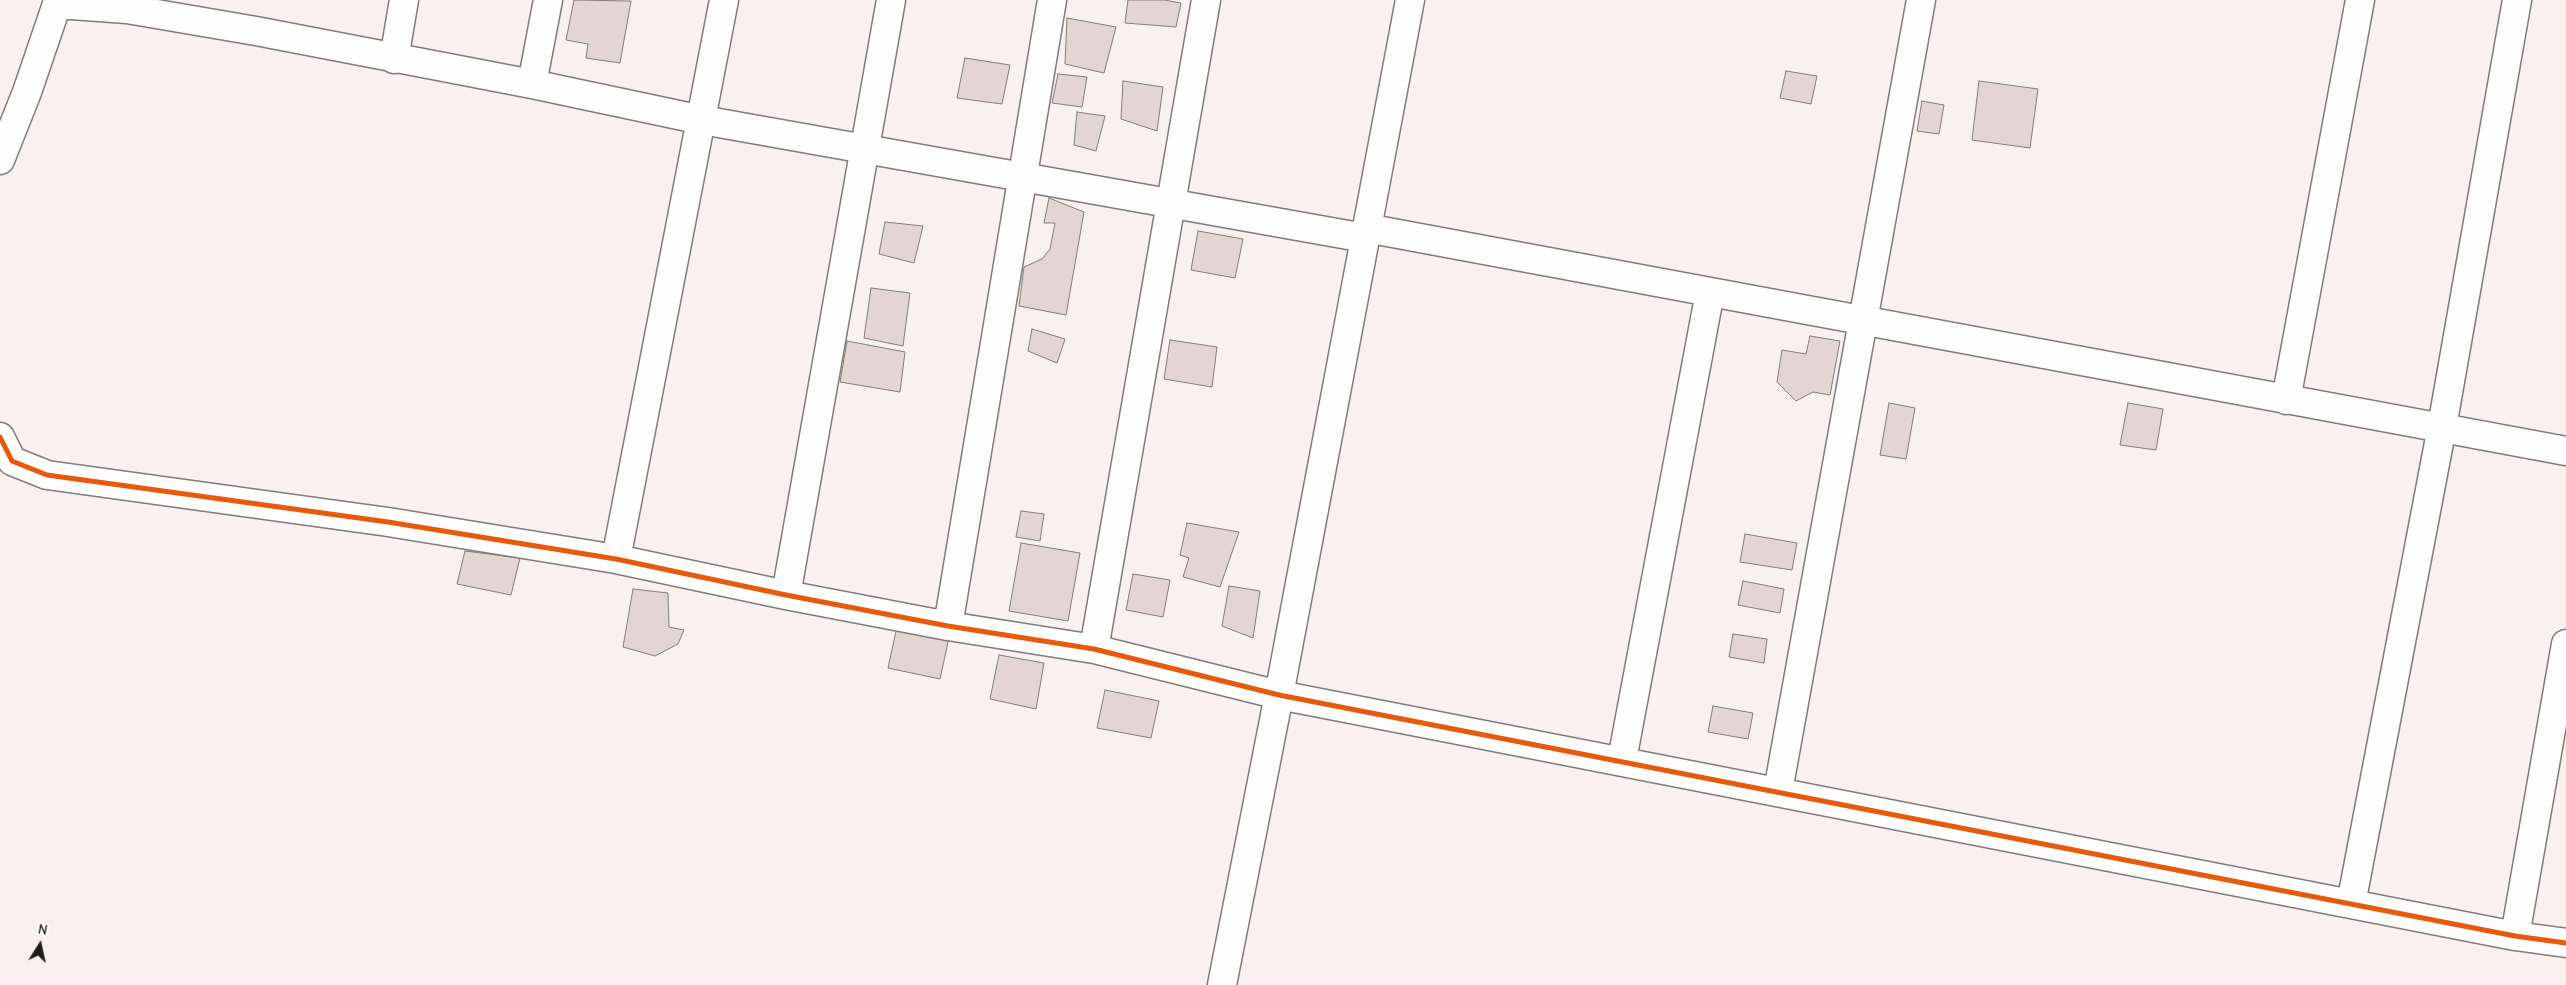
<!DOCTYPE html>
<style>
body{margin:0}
#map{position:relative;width:2566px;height:985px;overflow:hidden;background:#f8f1f0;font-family:"Comic Neue",sans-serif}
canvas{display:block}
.north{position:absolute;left:15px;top:920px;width:50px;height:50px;-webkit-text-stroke:4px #fff;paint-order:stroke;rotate:10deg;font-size:14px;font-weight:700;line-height:20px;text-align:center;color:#1c1c1c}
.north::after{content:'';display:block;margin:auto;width:18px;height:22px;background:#1c1c1c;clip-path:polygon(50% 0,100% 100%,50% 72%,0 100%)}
</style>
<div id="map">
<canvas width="2566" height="985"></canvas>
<div class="north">N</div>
</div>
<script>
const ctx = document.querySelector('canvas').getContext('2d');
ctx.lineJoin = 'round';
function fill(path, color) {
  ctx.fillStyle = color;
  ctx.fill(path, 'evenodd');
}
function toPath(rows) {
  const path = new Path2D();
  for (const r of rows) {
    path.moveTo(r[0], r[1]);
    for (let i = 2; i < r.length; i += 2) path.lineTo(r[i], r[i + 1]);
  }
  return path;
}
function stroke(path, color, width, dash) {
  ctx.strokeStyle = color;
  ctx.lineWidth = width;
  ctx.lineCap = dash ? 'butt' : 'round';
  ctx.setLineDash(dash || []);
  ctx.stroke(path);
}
const building = toPath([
 [574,0,631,1,620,63,586,58,588,44,566,40,574,0],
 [1128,0,1164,0,1181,3,1176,27,1125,23,1128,0],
 [1067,18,1116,27,1104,73,1065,64,1067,18],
 [965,58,1010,65,1002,104,957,98,965,58],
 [1786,71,1817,76,1811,104,1780,98,1786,71],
 [1058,74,1087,77,1082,107,1052,103,1058,74],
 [1123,81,1163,87,1157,131,1121,119,1123,81],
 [1979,81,2038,89,2030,148,1972,140,1979,81],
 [1922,101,1944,105,1939,134,1917,131,1922,101],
 [1077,112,1105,116,1096,151,1074,145,1077,112],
 [1049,198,1084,212,1066,315,1019,306,1024,267,1042,259,1050,249,1055,223,1044,223,1049,198],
 [885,222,923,226,914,263,879,254,885,222],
 [1198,231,1243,239,1235,278,1191,270,1198,231],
 [871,288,910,293,903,346,864,338,871,288],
 [1032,329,1065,339,1057,363,1028,351,1032,329],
 [1810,336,1840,341,1830,395,1813,392,1796,401,1777,382,1782,350,1806,354,1810,336],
 [1170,340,1217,347,1212,387,1164,379,1170,340],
 [847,341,905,352,900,392,840,382,847,341],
 [1889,403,1915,408,1906,459,1880,455,1889,403],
 [2128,403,2163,409,2156,450,2120,445,2128,403],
 [1021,511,1044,514,1040,541,1016,537,1021,511],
 [1187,523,1239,532,1220,587,1183,577,1189,558,1180,555,1187,523],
 [1745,534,1797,543,1792,570,1740,562,1745,534],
 [1021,543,1080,553,1068,621,1009,611,1021,543],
 [465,551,520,558,511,595,457,584,465,551],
 [1133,574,1170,580,1163,617,1126,610,1133,574],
 [1743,581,1784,589,1780,613,1738,605,1743,581],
 [1229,586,1260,591,1253,638,1222,626,1229,586],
 [633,589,668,593,669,627,684,630,678,644,655,656,623,647,633,589],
 [898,622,950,633,940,679,888,668,898,622],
 [1733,634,1767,639,1764,663,1729,657,1733,634],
 [999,655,1044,663,1036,709,990,699,999,655],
 [1105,690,1159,701,1151,738,1097,728,1105,690],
 [1713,706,1753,713,1748,739,1708,732,1713,706]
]);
fill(building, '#e3d6d2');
stroke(building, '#7f7c7b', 1);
const minor = toPath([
 [394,59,404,0],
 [532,84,548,0],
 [0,160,27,92,57,4,127,9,256,31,532,84,702,120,1365,238],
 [1366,228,2566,451],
 [2286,400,2360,0],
 [0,437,12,461,47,475,388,522,616,559,786,595,948,626,1094,649,1279,695,2515,936,2566,943],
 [616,559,724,0],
 [786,595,891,0],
 [948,626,1052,0],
 [1094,649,1206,0],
 [1622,760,1710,292],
 [1778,791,1921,0],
 [2351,904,2442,427,2517,0],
 [2515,936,2566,644],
 [1222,985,1279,695,1410,0]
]);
stroke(minor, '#7f7c7b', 31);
stroke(minor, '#fefdfd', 28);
stroke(toPath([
 [0,437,12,461,47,475,388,522,616,559,786,595,948,626,1094,649,1279,695,2515,936,2566,943]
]), '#e8590c', 5);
</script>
